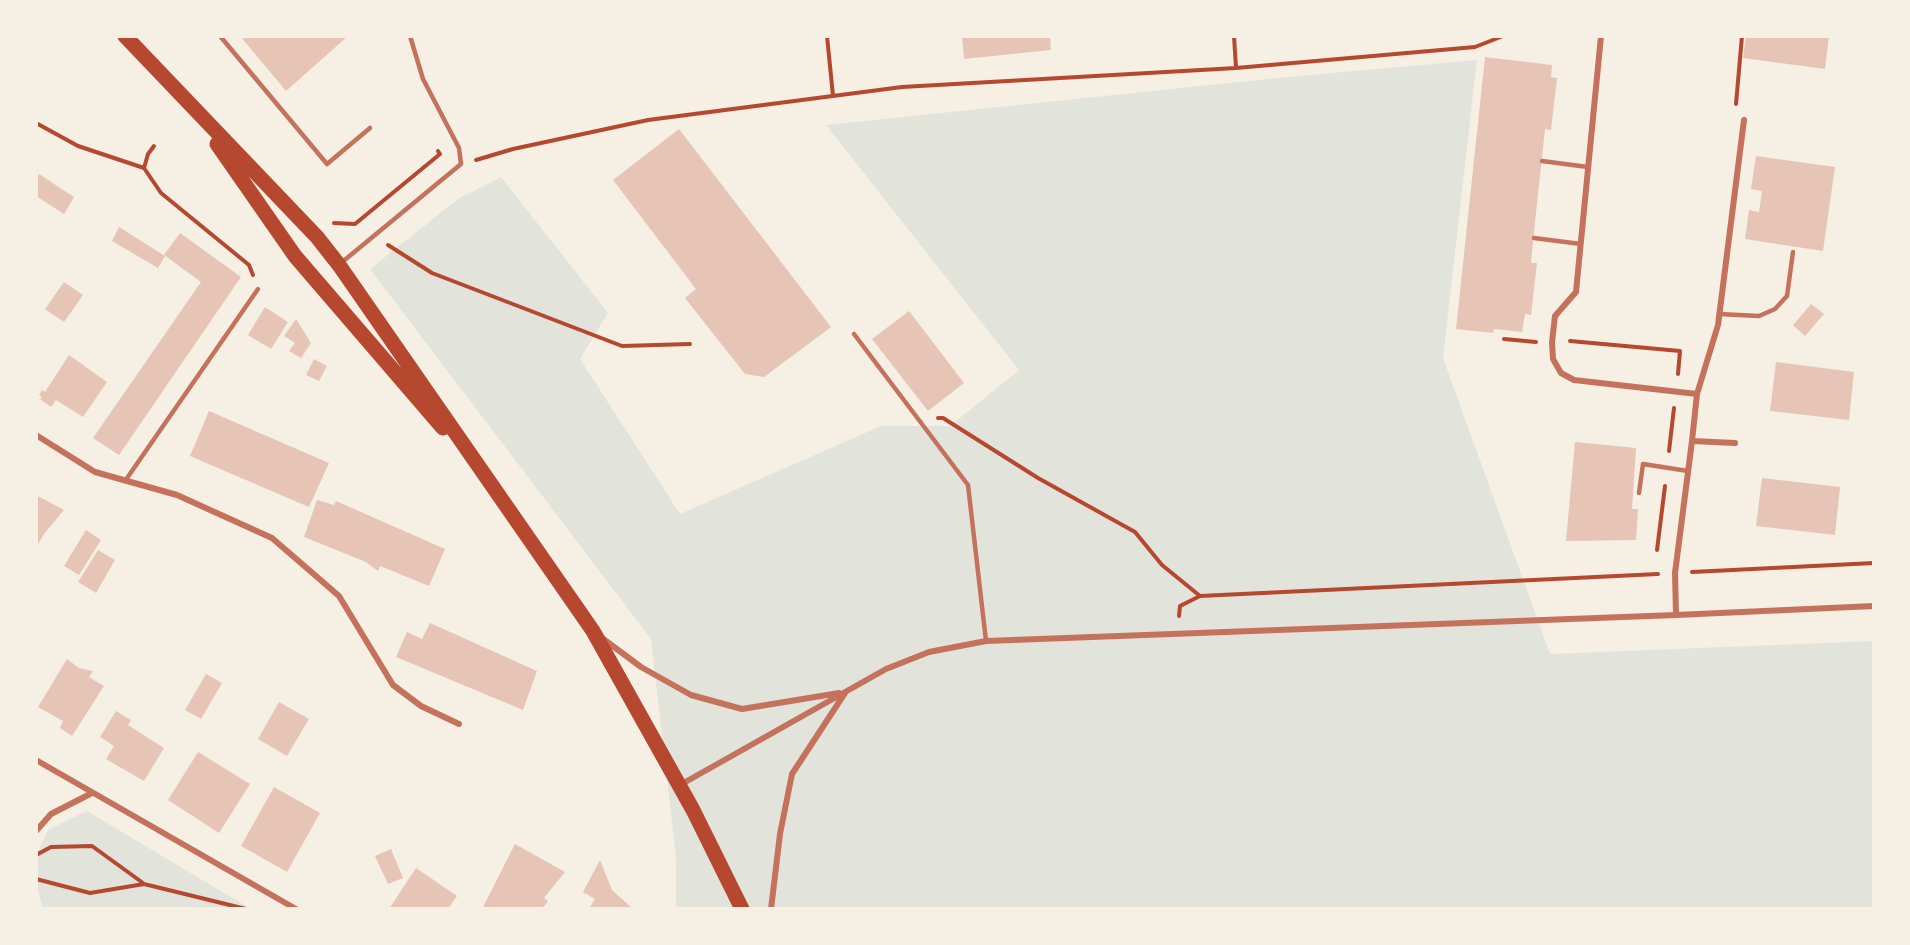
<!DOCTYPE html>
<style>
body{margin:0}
#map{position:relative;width:1910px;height:945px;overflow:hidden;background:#f6efe4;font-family:Overpass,sans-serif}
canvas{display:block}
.frame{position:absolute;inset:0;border:38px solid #f6efe4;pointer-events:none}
</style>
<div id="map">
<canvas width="1910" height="945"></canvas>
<div class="frame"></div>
</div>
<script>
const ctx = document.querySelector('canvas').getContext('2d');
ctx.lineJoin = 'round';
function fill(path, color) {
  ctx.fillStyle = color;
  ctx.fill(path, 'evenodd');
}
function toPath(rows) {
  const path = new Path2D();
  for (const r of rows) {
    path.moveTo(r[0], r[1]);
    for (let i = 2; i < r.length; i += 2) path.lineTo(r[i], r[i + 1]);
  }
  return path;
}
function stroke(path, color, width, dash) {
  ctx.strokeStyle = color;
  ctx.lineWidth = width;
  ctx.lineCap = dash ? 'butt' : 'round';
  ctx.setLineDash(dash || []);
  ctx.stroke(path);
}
fill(toPath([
 [1477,60,1443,358,1550,654,1874,641,1874,909,676,909,676,858,651,639,370,269,458,199,501,177,608,313,580,359,680,514,881,426,950,426,1019,370,826,125,1287,77],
 [87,811,251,909,43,909,36,884,36,855,49,829]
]), '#e2e4dc');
fill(toPath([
 [240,36,348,36,286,91],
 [962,36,1050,36,1051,50,964,59],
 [1746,36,1829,36,1825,69,1743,58],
 [1485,57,1552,65,1551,77,1557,78,1551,130,1545,129,1535,222,1531,263,1537,263,1531,315,1525,314,1522,332,1494,329,1493,333,1456,329],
 [679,129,831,327,764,377,745,374,685,298,696,289,613,180],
 [1756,156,1835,167,1823,251,1745,239,1749,210,1759,212,1762,191,1751,189],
 [39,174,74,197,64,214,36,196,36,179],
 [119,227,165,256,158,268,112,241],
 [180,233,241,277,119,455,93,438,201,282,164,255],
 [64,282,83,295,64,322,45,309],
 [1811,304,1824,314,1805,336,1793,325],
 [265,307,288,322,271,349,248,335],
 [909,311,964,383,928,411,872,339],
 [296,319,311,343,301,358,289,351,295,343,284,336],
 [69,355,107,382,83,417,56,400,51,407,40,399,42,397,39,395,42,390,45,392],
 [314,359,327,366,319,381,306,375],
 [1776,362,1854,372,1849,420,1770,411],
 [209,411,329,463,309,507,190,456],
 [1575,442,1636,448,1632,509,1638,509,1636,540,1566,541],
 [1762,478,1840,487,1835,535,1756,526],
 [36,495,64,510,44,534,36,548],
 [317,500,334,505,336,501,445,549,429,586,380,566,378,571,366,562,304,537],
 [86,530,101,540,79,575,64,566],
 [98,550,115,560,96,593,78,582],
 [430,623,537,671,523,710,396,657,407,632,422,639],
 [67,659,79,668,93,671,89,677,104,686,72,736,60,728,63,721,38,707],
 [206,674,222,683,201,719,185,710],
 [279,702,309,719,287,756,258,739],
 [116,711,131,720,128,725,164,748,144,781,106,759,114,746,100,737],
 [198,752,250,784,219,833,168,800],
 [274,787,320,813,287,872,241,846],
 [515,844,565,872,544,898,548,901,542,909,482,909],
 [391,849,403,878,388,884,375,856],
 [600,860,612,890,633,909,589,909,595,899,583,892],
 [416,868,457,896,448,909,389,909]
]), '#e6c5b7');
stroke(toPath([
 [827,36,833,96],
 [1234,36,1236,68],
 [1736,104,1742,36],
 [36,123,78,146,144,168],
 [154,146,148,154,144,168,161,193,249,265,253,275],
 [476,160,513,149,648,120,902,87,1236,68,1475,47,1503,36],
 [334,223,355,224,440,154,438,151],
 [388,245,432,273,622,346,690,344],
 [1504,339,1536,342],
 [1570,341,1680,351,1678,374],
 [938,418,943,418,1038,478,1135,532,1162,565,1200,596],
 [1669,451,1674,408],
 [1657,550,1665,486],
 [1692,572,1874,563],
 [1179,616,1180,606,1200,596,1658,574],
 [36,855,51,847,92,846,143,883],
 [36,879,90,893,144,884,246,909]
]), '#b5482f', 4);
stroke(toPath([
 [220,36,327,164,370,128],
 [1542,161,1588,167],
 [1534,238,1581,244],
 [341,263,461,164,459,148,423,79,410,36],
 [1719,314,1759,316,1775,309,1787,296,1793,252],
 [854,334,968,485,986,641],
 [125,481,258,289],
 [1639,493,1643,464,1688,471]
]), '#c5725c', 4.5);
stroke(toPath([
 [1601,36,1576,292,1555,316,1552,342,1553,359,1561,373,1574,380,1697,394],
 [36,435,95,472,177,495,272,538,339,596,393,685,421,706,459,724],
 [1692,441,1697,394,1718,325,1744,120],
 [1676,615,1675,573,1692,441,1735,443],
 [602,638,641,667,691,695,742,709,839,693],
 [36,760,296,909],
 [680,785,886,669,929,652,986,641,1676,615,1874,606],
 [36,831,51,814,92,793],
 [771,909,780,834,792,774,845,693]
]), '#c5725c', 6);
stroke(toPath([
 [125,36,317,237,339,265,593,631,693,810,742,909],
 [217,144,295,256,443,428]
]), '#b5482f', 15);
</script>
